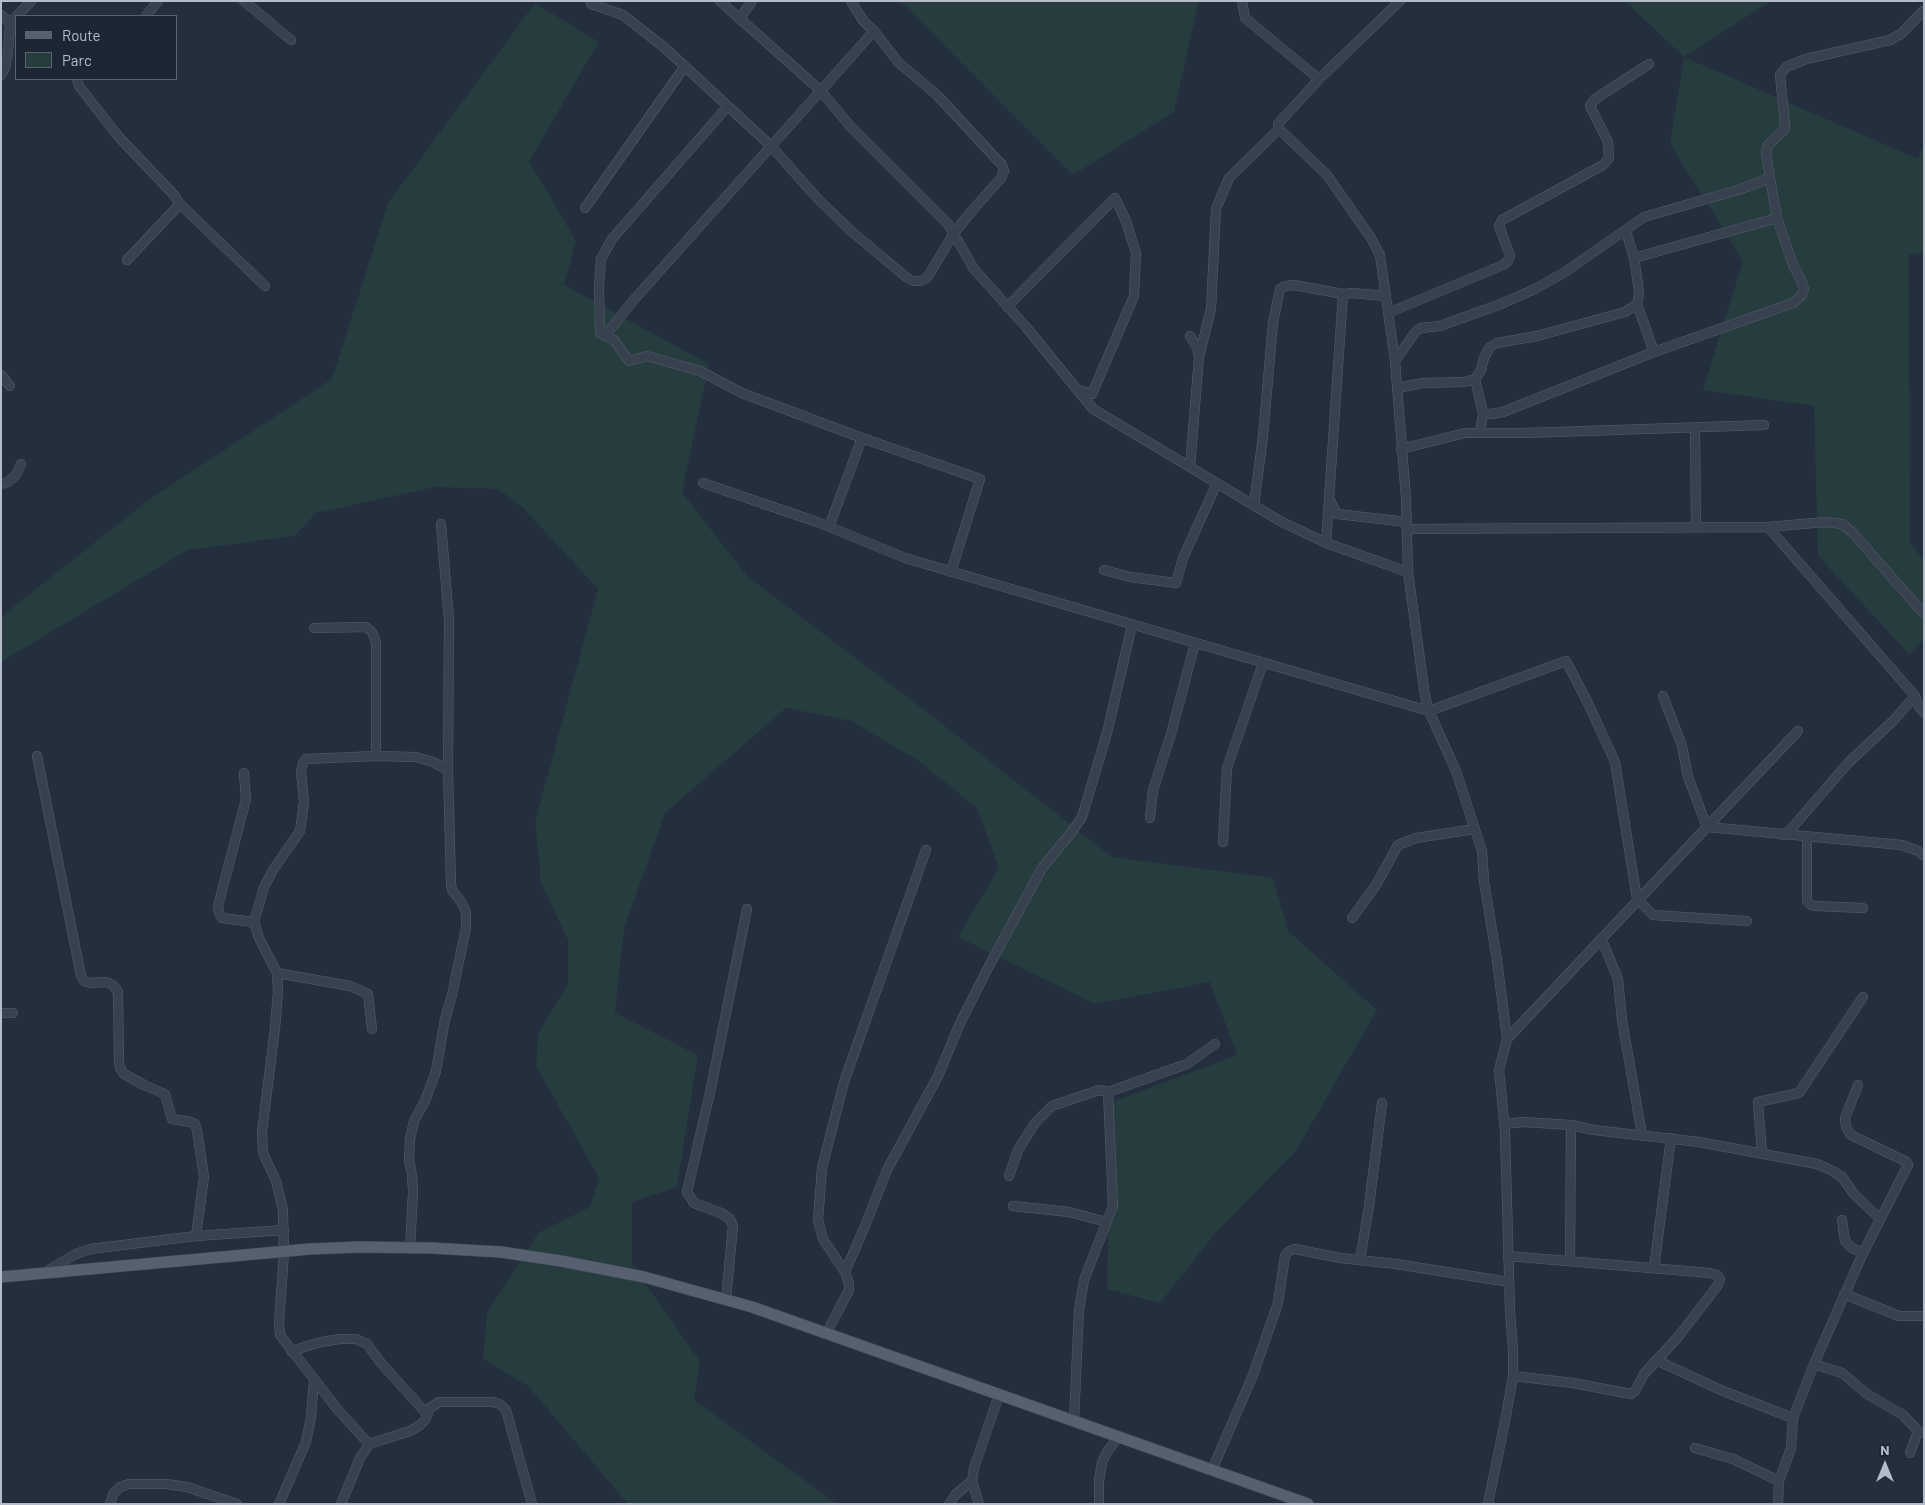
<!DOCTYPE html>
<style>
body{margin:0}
#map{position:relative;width:1925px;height:1505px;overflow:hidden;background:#242f3e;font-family:Barlow,sans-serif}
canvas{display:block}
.frame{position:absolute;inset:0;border:2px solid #b4bcc9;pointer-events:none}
.legend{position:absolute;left:15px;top:15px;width:162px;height:65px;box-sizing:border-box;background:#1d2633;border:1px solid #59626f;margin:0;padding:6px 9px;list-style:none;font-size:15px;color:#b4bcc9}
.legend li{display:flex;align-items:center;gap:10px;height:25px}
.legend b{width:25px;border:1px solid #59626f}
.north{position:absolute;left:1860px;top:1440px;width:50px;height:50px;-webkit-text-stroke:4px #1d2633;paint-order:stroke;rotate:0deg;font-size:14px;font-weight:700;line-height:20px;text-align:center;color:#b4bcc9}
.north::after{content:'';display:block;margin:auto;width:18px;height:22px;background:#b4bcc9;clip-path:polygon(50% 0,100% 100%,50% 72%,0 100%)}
</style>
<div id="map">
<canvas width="1925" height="1505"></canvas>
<div class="frame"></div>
<ul class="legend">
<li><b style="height:6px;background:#56606e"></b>Route</li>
<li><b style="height:14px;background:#263c3f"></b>Parc</li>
</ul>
<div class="north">N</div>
</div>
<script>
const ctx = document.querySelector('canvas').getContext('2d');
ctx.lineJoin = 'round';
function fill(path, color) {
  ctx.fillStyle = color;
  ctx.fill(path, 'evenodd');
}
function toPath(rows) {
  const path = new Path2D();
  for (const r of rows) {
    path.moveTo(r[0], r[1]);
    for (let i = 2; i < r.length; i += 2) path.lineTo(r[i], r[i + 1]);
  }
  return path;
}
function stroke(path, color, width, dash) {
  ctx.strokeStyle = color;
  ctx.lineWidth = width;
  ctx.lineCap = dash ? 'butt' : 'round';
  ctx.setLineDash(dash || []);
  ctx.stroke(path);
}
fill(toPath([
 [900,1,1199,1,1174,112,1073,175],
 [1625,1,1771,1,1684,57,1918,159,1924,143,1924,253,1909,254,1910,543,1924,560,1924,639,1909,654,1818,556,1814,406,1703,390,1743,261,1670,144,1684,57],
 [535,3,599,42,529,161,576,241,564,285,709,364,682,492,747,576,914,702,1112,857,1273,878,1288,931,1377,1010,1296,1151,1217,1231,1160,1303,1107,1289,1110,1103,1237,1055,1210,982,1095,1004,958,937,999,868,977,808,916,759,851,721,786,708,665,813,624,929,615,1013,698,1055,677,1187,632,1202,632,1265,700,1361,694,1400,837,1504,628,1504,528,1386,483,1359,487,1313,538,1233,590,1207,599,1178,536,1066,538,1034,568,984,568,940,541,883,535,822,598,589,523,508,498,489,435,487,316,513,295,536,187,550,1,662,1,617,147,501,332,379,388,203]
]), '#263c3f');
const minor = toPath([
 [244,1,291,40],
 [720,1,820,90,851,127,948,224,974,269,1026,327,1093,409,1280,521,1326,543,1408,572],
 [1242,1,1245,18,1319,79],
 [1400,1,1319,79,1278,124,1279,129,1327,175,1371,238,1380,255,1395,361,1406,498,1408,572,1425,696,1429,711,1456,771,1482,851,1484,881,1497,960,1507,1039,1499,1070,1505,1131,1510,1310,1513,1350,1513,1376,1506,1416,1488,1504],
 [591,4,623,15,665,48,771,146,818,199,851,231,906,277,913,281,920,281,927,278,954,233,971,212,1001,178,1004,171,1002,165,937,95,899,63,874,31,864,22,851,1],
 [1,15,16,29],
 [17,16,31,1],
 [146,16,158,1],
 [740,18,752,1],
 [1,75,5,68,8,53,10,23,16,17],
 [77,79,79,86,118,136,174,195,180,204,127,260],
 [728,106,612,239,601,259,599,286,600,333,614,340,629,361,647,356,700,371,742,393,862,438],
 [180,204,265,286],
 [585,208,685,66],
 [1634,258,1777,218],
 [1637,304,1654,352],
 [1007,307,1115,198,1126,221,1136,253,1134,296,1092,394,1076,389],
 [1388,313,1503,265,1508,261,1510,256,1508,250,1499,226,1502,220,1603,165,1609,158,1608,142,1590,106,1595,99,1649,64],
 [605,336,632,302,874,31],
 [1190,336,1197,347,1199,357,1190,467],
 [1199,357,1211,309,1216,209,1229,178,1279,129],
 [1395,361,1416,331,1421,328,1440,326,1501,304,1535,289,1565,272,1644,217,1738,190,1770,178,1766,153,1768,145,1784,130,1785,125,1780,75,1786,67,1806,59,1890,40,1901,34,1924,10],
 [1,375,10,386],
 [1475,379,1483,413,1480,433],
 [1397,388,1423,383,1464,382,1475,379,1481,370,1484,358,1490,347,1497,343,1537,336,1625,312,1637,304,1639,294,1638,284,1634,258,1626,231],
 [1483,413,1491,414,1503,412,1654,352,1793,303,1802,295,1804,289,1802,282,1793,265,1777,218,1770,178],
 [1695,427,1696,527],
 [1401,449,1465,433,1525,433,1764,425],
 [703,483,820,523,905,558,1429,711,1566,661,1587,701,1615,762,1637,899,1653,915,1747,921],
 [1,484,8,482,16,475,21,464],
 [1330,500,1337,514,1407,522],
 [1254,505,1263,436,1273,323,1280,289,1285,286,1294,285,1343,294,1352,293,1386,296],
 [829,527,862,438,980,479,951,572],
 [1768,527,1915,696,1918,705,1924,713],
 [1407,529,1768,527,1825,522,1842,524,1852,532,1924,614],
 [1326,543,1343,294],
 [1104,570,1130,577,1176,583,1183,558,1217,483],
 [314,628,366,627,372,632,376,642,376,756],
 [1663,696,1682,746,1688,777,1707,827,1798,731],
 [37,756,81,976,84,981,90,983,106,982,113,985,118,992,119,1061,120,1068,124,1074,146,1086,165,1094,172,1119,191,1122,195,1124,197,1130,204,1177,196,1236],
 [244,773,246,799,218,906,219,913,222,918,254,922],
 [1150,818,1153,790,1171,734,1195,643],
 [1783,835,1791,829,1849,762,1893,721,1915,696],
 [1807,837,1807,901,1811,905,1815,906,1863,908],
 [1223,842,1227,768,1263,663],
 [1352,918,1376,885,1398,845,1416,838,1475,829],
 [1601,938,1618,979,1622,1020,1642,1135],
 [277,973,350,986,368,994,372,1029],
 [1,1013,13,1013],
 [1507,1039,1707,827,1902,845,1918,851,1924,856],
 [1504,1124,1523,1122,1571,1125,1594,1130,1699,1142,1817,1164,1833,1171,1842,1177,1854,1194,1879,1218],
 [1762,1154,1758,1102,1799,1093,1863,997],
 [1009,1176,1018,1150,1035,1123,1052,1106,1099,1090,1108,1092],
 [1013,1206,1069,1212,1107,1222],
 [1842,1220,1845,1241,1852,1248,1863,1253],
 [410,1248,413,1192,412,1175,409,1160,410,1139,414,1121,425,1101,436,1071,445,1019,452,995,466,928,466,913,462,903,452,890,451,884,448,770,449,620,441,524],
 [1508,1256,1710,1273,1717,1275,1720,1279,1718,1285,1678,1337,1644,1374,1635,1391,1631,1394,1573,1383,1513,1376],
 [1360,1260,1369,1206,1382,1103],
 [1570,1261,1571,1125],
 [1654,1268,1671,1138],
 [45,1272,76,1254,90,1249,196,1236,284,1230],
 [845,1272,865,1226,887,1170,938,1076,961,1021,989,966,1042,868,1070,834,1082,817,1107,733,1132,625],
 [1844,1294,1899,1316,1924,1316],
 [726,1299,733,1226,730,1219,721,1213,694,1203,687,1192,711,1088,747,909],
 [826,1334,849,1290,849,1283,845,1272,823,1239,818,1220,822,1168,844,1082,926,850],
 [291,1351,321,1342,340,1339,356,1339,367,1344,381,1363,427,1414],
 [1656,1360,1723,1391,1793,1418],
 [1814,1364,1842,1373,1867,1394,1903,1415,1918,1431,1924,1433],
 [1074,1421,1079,1310,1084,1280,1113,1206,1108,1092,1187,1064,1215,1044],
 [369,1444,338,1410,280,1335,279,1323,284,1252,283,1210,276,1181,263,1153,262,1132,275,1028,278,992,277,973,259,938,254,922,264,887,273,870,300,831,304,802,301,772,303,763,306,759,376,756,416,757,433,762,448,770],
 [1695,1448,1733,1459,1779,1481,1778,1504],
 [1910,1453,1918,1431],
 [1212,1470,1253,1375,1278,1303,1285,1256,1289,1251,1295,1249,1340,1258,1396,1264,1509,1282],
 [1779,1481,1791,1448,1793,1418,1814,1364,1863,1253,1908,1165,1907,1162,1851,1135,1846,1127,1845,1118,1858,1085],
 [110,1504,113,1494,120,1487,129,1484,166,1484,187,1487,237,1504],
 [279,1504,306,1442,311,1417,314,1381],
 [341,1504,360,1458,369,1444,410,1431,420,1425,425,1420,430,1408,439,1402,492,1402,500,1404,506,1410,532,1504],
 [949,1504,956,1494,972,1481],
 [979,1504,972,1481,974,1468,999,1395],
 [1099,1504,1099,1481,1102,1462,1107,1452,1118,1437]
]);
const major = toPath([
 [1,1277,310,1249,359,1247,431,1248,501,1252,561,1261,644,1277,752,1307,1308,1504]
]);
stroke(minor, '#565f6c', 10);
stroke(major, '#414a57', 12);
stroke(minor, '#38414e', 9);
stroke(major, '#56606e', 11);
</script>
